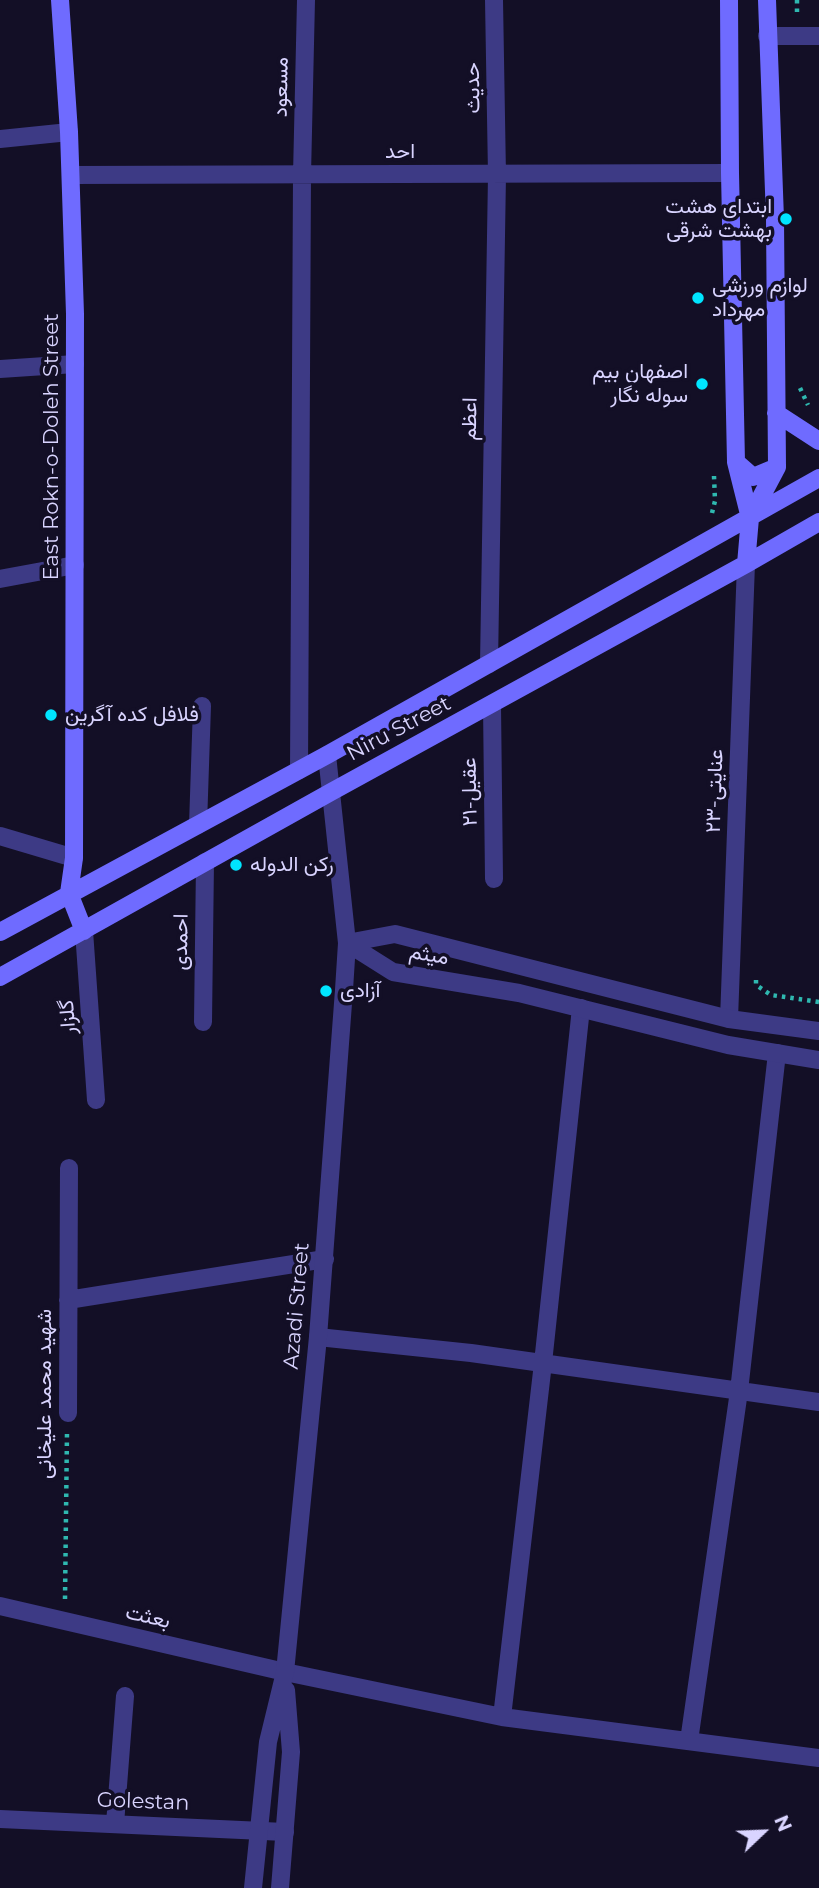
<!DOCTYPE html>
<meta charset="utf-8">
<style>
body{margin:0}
#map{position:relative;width:819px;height:1888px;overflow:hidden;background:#130f26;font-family:Montserrat,sans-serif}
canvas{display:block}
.north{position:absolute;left:728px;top:1797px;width:70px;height:70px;-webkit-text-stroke:5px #130f26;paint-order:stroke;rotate:67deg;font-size:19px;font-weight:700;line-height:28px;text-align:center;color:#d9d4ff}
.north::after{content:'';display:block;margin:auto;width:24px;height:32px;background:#d9d4ff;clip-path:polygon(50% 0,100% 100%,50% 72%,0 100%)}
</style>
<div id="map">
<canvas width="819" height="1888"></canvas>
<div class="north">N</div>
</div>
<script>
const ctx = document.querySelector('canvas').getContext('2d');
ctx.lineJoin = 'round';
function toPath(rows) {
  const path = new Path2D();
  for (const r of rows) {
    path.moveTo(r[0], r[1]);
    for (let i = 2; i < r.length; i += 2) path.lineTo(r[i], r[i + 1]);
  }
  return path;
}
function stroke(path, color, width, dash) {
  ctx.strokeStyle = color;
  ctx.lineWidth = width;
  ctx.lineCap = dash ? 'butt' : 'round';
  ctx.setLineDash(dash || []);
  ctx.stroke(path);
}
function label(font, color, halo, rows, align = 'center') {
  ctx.font = font + ' Montserrat,Vazirmatn,sans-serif';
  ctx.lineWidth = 7;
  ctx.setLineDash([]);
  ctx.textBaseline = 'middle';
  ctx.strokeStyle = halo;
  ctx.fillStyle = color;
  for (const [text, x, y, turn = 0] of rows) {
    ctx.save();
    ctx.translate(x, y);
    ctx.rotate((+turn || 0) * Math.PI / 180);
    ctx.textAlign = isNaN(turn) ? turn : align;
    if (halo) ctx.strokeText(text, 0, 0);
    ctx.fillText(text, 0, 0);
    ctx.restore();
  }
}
stroke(toPath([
 [797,0,797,13],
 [800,388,808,405],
 [712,513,715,501,714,476],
 [756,980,756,985,771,995,819,1002],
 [65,1599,67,1432]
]), '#2fb8b0', 4.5, [3.5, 5]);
stroke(toPath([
 [767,36,819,36],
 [0,139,69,132],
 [71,175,730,173],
 [0,369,75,364],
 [0,579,75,565],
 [489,664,497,175,494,0],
 [492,705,494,879],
 [299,770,302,175,306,0],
 [198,825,202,706],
 [84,931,96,1100],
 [729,1019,746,564],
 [203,1022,205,862],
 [68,1300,325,1259],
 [318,1337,471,1353,819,1402],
 [68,1413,69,1168],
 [0,1606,285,1672,502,1717,819,1758],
 [502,1717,543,1363,581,1008],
 [689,1741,739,1391,777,1053],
 [0,1819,285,1832],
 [115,1824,125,1696]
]), '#3d3a85', 18);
stroke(toPath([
 [0,836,74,858],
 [347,943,393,972,519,993,728,1045,819,1060],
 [347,943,395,934,729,1019,819,1031],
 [253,1888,268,1742,285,1672,318,1337,344,990,347,943,327,755],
 [280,1888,291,1752,286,1690]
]), '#3d3a85', 18);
stroke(toPath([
 [60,0,69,132,75,314,74,858,69,893,84,931],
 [729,0,730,173,736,462,750,518,746,564],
 [776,413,819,441],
 [736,462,753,477,777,467],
 [750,518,777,467,775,219,767,0],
 [0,932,327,755,819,478],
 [0,977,331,792,746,564,819,522]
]), '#6f6bff', 18);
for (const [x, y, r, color] of [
 [786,219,7,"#00e5ff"],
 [698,298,7,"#00e5ff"],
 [702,384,7,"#00e5ff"],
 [51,715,7,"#00e5ff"],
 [236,865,7,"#00e5ff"],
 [326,991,7,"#00e5ff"]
]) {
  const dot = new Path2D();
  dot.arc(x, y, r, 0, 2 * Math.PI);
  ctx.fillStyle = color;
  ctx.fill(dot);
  stroke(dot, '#130f26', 2.5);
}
label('21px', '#d9d4ff', '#130f26', [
 ["مسعود",281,87,-89],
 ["حدیث",473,88,-91],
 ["احد",400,152],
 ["اعظم",470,419,-89],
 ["East Rokn-o-Doleh Street",52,447,-90],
 ["Niru Street",399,729,-28],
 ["۲۳-عنایتی",715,791,-88],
 ["۲۱-عقیل",470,792,-91],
 ["احمدی",181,942,-89],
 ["میثم",429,955,10],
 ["گلزار",68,1017,-94],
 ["Azadi Street",297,1306,-85],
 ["شهید محمد علیخانی",45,1394,-90],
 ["بعثت",148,1617,13],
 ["Golestan",143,1802,2]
]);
label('21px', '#d9d4ff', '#130f26', [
 ["ابتدای هشت",772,207,"right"],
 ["بهشت شرقی",772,231,"right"],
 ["لوازم ورزشی",712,286],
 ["مهرداد",712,310],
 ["اصفهان بیم",688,372,"right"],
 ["سوله نگار",688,396,"right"],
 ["فلافل کده آگرین",65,715],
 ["رکن الدوله",250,865],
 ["آزادی",340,991]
], 'left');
</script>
